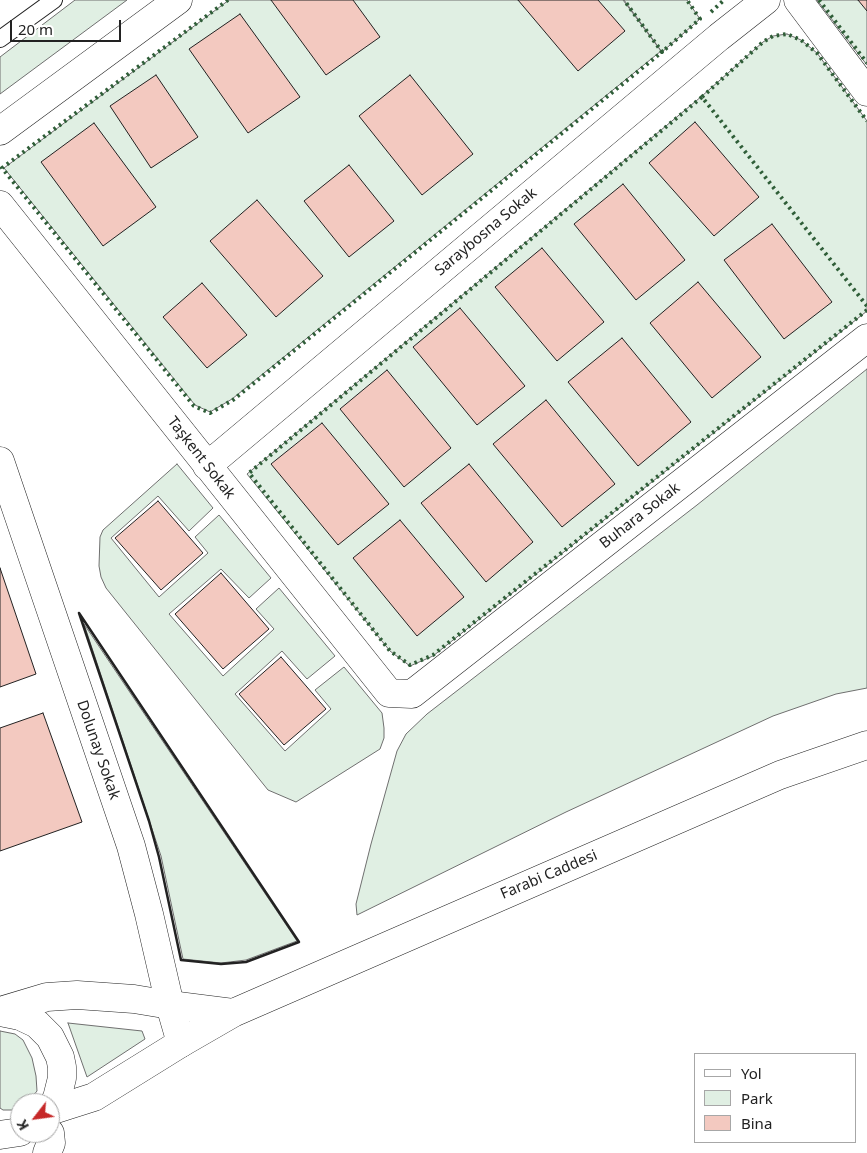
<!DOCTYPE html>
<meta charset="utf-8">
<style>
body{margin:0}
#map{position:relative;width:867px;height:1153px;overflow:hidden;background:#fff;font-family:"Noto Sans",sans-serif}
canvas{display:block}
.legend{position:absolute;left:694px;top:1053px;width:162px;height:90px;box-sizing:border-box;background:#fff;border:1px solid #a7a7a7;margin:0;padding:6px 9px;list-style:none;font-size:15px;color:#222}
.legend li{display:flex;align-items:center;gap:10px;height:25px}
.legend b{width:25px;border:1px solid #a7a7a7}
.north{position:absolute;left:10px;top:1093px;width:50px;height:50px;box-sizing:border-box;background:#fff;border:1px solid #a7a7a7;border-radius:50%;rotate:240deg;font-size:14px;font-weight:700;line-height:20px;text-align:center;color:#222}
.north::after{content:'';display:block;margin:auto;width:18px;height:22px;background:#c62828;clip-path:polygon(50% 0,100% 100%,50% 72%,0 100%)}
.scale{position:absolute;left:10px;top:20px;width:111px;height:22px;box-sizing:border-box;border:2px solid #222;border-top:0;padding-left:6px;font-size:15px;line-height:18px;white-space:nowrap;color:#222;-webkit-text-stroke:4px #fff;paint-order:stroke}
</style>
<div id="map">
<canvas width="867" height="1153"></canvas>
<ul class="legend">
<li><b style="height:6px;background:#fff"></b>Yol</li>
<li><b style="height:14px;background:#e0efe3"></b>Park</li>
<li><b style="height:14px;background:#f3c9c0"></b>Bina</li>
</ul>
<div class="north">K</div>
<div class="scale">20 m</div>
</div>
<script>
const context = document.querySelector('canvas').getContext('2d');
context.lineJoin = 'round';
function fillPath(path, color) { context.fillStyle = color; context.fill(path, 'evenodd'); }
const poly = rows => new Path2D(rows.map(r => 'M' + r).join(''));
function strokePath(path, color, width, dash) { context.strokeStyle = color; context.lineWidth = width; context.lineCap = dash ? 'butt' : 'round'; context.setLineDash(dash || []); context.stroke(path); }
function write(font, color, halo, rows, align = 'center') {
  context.font = font + ' "Noto Sans",sans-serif'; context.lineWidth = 4; context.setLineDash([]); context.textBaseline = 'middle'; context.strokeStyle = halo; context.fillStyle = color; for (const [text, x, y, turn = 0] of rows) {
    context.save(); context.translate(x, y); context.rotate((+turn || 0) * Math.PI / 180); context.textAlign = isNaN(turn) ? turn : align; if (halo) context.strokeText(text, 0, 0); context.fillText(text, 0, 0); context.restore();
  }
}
const green = poly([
 [75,0,127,0,0,94,0,57,75,0],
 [229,0,623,0,661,51,232,399,210,412,195,405,4,168,229,0],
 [624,0,687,0,700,19,662,52,624,0],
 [817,0,867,0,867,65,817,0],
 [787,34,801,40,817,53,867,121,867,311,433,656,410,666,390,651,247,474,702,96,763,42,773,36,787,34],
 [867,369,867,688,836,694,773,716,566,812,357,915,356,904,371,844,397,751,406,734,427,714,697,505,867,369],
 [177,464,213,508,189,531,158,496,111,538,159,597,208,553,195,537,219,515,271,578,249,598,221,569,169,614,223,676,274,629,256,609,279,588,335,656,307,679,282,651,235,694,285,751,331,709,315,690,344,667,382,713,384,728,384,738,380,749,296,802,268,790,106,588,101,577,99,566,100,537,103,530,177,464],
 [84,624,297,941,246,960,221,963,183,959,161,856,84,624],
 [68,1023,142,1031,145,1039,87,1077,68,1023],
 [0,1031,15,1034,23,1040,32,1058,36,1076,37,1091,27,1103,20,1103,20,1107,13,1110,3,1110,0,1108,0,1031]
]);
fillPath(green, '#e0efe3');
strokePath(green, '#6f6f6f', 1);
const building = poly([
 [271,0,353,0,380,37,326,75,271,0],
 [518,0,598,0,625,31,578,71,518,0],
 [858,0,867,0,867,11,858,0],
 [240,14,300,97,248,133,189,49,240,14],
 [156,75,198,137,151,168,110,106,156,75],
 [410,75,473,154,422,195,359,116,410,75],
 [695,122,759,197,714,236,649,163,695,122],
 [94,123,156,207,103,246,41,162,94,123],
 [349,165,394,221,349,257,304,201,349,165],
 [623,184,685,260,636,300,574,224,623,184],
 [257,200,323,276,276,317,210,241,257,200],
 [772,224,832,302,784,339,724,260,772,224],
 [542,248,604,322,557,361,495,287,542,248],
 [698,282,761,357,712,398,650,323,698,282],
 [202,283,247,335,207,368,163,317,202,283],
 [460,308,525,386,477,425,413,347,460,308],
 [622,338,691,422,638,466,568,382,622,338],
 [387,370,451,448,404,487,340,409,387,370],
 [546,400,615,484,562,527,493,444,546,400],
 [322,423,389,504,338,545,271,464,322,423],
 [469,464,533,542,486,582,421,503,469,464],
 [158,501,203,553,161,590,115,538,158,501],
 [400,520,464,597,417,636,353,558,400,520],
 [0,568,36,674,0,687,0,568],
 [221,573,269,629,223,669,175,614,221,573],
 [281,657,326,709,284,745,239,694,281,657],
 [43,713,82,822,0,851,0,728,43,713]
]);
fillPath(building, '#f3c9c0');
strokePath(building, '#222', 1);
const lane = poly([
 [0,39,54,0]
]);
const street = poly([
 [798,0,867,92],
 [0,131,178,0],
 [0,205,389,693,412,694,867,338],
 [0,461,131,846,149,914,170,1005,181,1043],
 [207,466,719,37,766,0]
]);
const secondary = poly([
 [0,1011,47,997,77,995,134,999,170,1005,233,1013],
 [0,1012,20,1016,37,1024,50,1037,60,1057,62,1067,62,1078,57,1098,50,1110],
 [50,1111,94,1097,181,1043,233,1013,780,775,867,745],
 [0,1135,20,1132],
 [47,1153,51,1143,50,1133]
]);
strokePath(lane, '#222', 18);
strokePath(street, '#222', 29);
strokePath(secondary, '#222', 29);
strokePath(lane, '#fff', 16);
strokePath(street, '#fff', 28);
strokePath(secondary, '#fff', 28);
strokePath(poly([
 [228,0,2,168,194,406,210,413,233,400,662,52,624,0],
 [819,0,867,63],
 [711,12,724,0],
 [661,50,662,52,700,19,687,0],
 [702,97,763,42,773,36,787,34,801,40,817,53,867,121],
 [867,306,702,97,249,473,390,651,410,665,433,655,867,310]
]), '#2f5e38', 4, [2.5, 4]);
strokePath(poly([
 [79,613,299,942,246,962,221,964,181,960,159,857,149,821,79,613]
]), '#222', 2.5);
write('15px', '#222', '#fff', [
 ["Saraybosna Sokak",486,232,-40],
 ["Taşkent Sokak",201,458,52],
 ["Buhara Sokak",640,516,-38],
 ["Dolunay Sokak",98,750,71],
 ["Farabi Caddesi",549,875,-23]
]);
</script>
